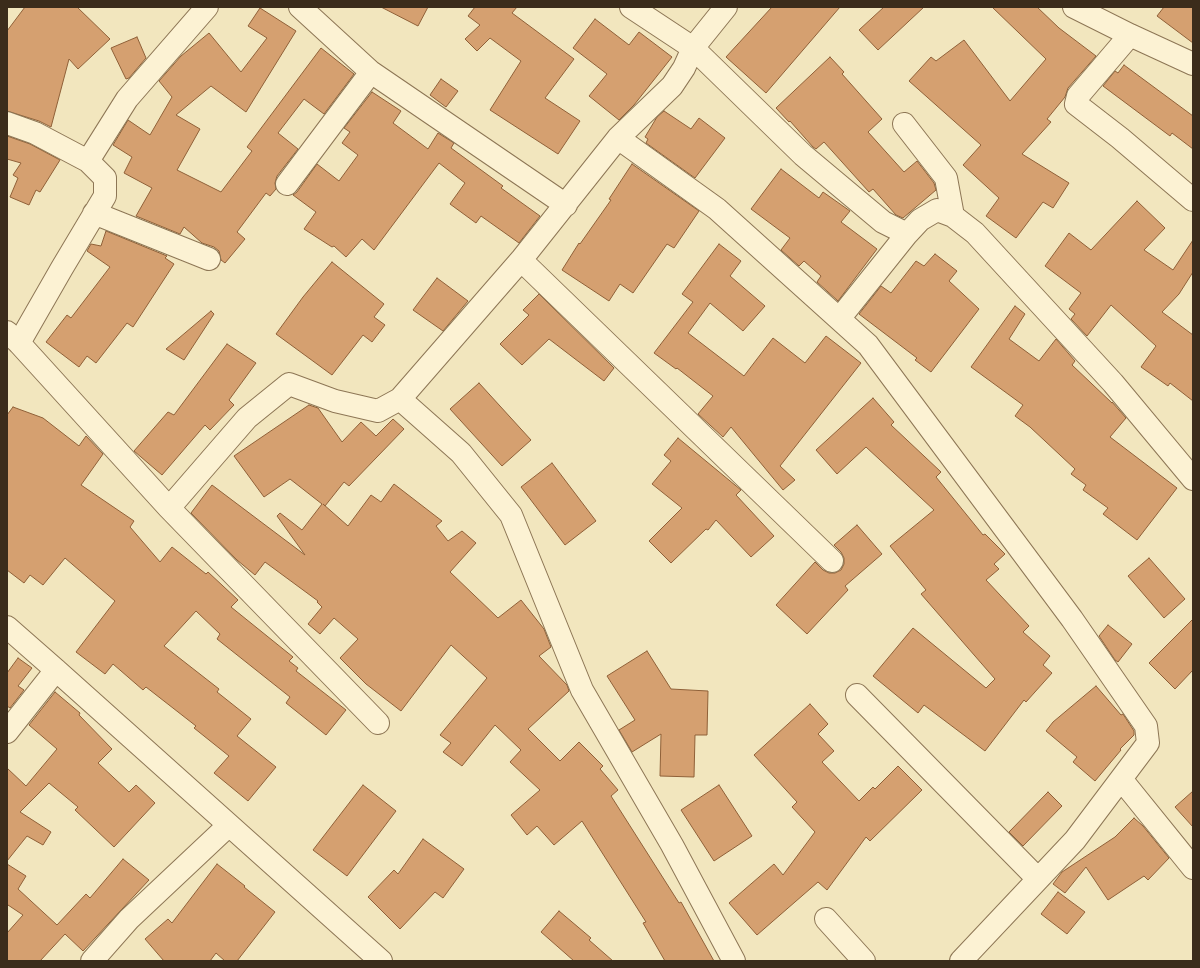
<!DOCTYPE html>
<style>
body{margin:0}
#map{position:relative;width:1200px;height:968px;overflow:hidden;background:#f2e6be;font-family:"Times New Roman",serif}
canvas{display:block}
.frame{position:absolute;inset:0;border:8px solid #3b2c1b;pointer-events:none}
</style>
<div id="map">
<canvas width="1200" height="968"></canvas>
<div class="frame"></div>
</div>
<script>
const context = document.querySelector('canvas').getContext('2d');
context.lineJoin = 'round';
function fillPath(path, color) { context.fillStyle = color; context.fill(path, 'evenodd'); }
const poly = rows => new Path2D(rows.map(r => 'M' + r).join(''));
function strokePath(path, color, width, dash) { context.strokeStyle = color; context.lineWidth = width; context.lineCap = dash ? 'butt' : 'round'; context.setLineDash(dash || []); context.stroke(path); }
const building = poly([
 [25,7,77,7,110,39,78,69,69,59,51,127,39,121,7,111,7,31,25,7],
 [381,7,428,7,418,26,381,7],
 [475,7,517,7,512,13,574,59,545,98,580,121,558,154,490,110,521,61,490,38,477,51,465,39,480,25,468,16,475,7],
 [772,7,840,7,766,93,726,57,772,7],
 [884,7,924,7,878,50,859,30,884,7],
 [992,7,1037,7,1059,28,1096,56,1068,88,1065,97,1047,119,1051,122,1022,154,1069,183,1053,208,1043,202,1016,238,986,216,999,198,963,165,981,145,909,81,931,57,936,61,964,40,1010,101,1046,59,992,7],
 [1164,7,1193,7,1193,43,1157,16,1164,7],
 [260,8,296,31,246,112,211,86,176,115,200,129,177,170,221,192,252,151,247,147,321,48,354,74,324,114,304,99,278,133,298,149,277,176,275,183,276,189,270,196,266,193,237,232,245,239,225,263,221,260,219,251,214,247,202,243,184,227,180,234,136,216,152,188,124,173,132,157,113,145,128,120,150,135,172,97,159,81,181,56,209,33,241,72,267,38,248,26,260,8],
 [595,19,629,45,639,32,672,57,634,105,619,120,589,96,607,74,573,48,595,19],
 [137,37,146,58,129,78,126,79,111,48,137,37],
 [830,57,844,72,842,74,882,119,868,132,904,172,917,161,934,183,936,190,903,218,896,215,873,189,869,192,824,142,816,149,813,147,790,121,789,122,776,108,830,57],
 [1124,65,1193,116,1193,149,1172,133,1170,136,1103,86,1115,71,1118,73,1124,65],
 [441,79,458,91,446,107,430,95,441,79],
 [372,92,401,111,393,123,428,149,438,133,454,143,451,148,503,186,501,188,540,216,519,243,481,216,476,223,450,204,465,183,439,163,374,250,362,239,346,257,334,246,332,247,304,229,316,212,293,195,297,192,317,164,339,181,358,155,342,143,350,132,344,128,372,92],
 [664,111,691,129,699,118,725,138,695,178,646,143,648,139,645,137,657,117,664,111],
 [7,136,30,144,60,160,40,192,36,190,29,205,10,197,18,178,13,175,21,163,7,159,7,136],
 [632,164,699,211,674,248,667,244,633,293,620,284,609,301,562,270,579,243,580,244,611,200,609,199,632,164],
 [781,169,819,198,823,192,850,211,841,222,877,249,838,301,817,282,821,276,804,261,799,266,781,250,790,238,751,209,781,169],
 [1137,201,1165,228,1144,250,1173,270,1193,240,1193,272,1179,294,1162,312,1193,335,1193,401,1170,383,1168,386,1141,367,1156,346,1111,305,1087,336,1071,319,1075,314,1069,309,1081,293,1045,266,1069,233,1091,250,1137,201],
 [106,231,167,256,165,258,174,264,133,327,127,323,96,363,87,356,79,367,46,342,67,315,71,318,110,267,87,251,91,244,101,246,106,231],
 [719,244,741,261,730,276,765,306,743,331,710,303,688,333,744,376,773,338,805,363,826,336,861,363,780,466,795,480,783,490,731,427,723,437,698,414,713,396,677,368,676,369,654,353,693,302,682,294,719,244],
 [935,254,957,271,949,281,979,309,931,372,915,360,917,358,859,314,881,286,891,293,916,261,924,266,935,254],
 [332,262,384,304,374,317,385,325,372,342,363,335,332,375,276,334,303,297,332,262],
 [437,278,468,301,443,331,413,310,437,278],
 [539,294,614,368,604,381,549,339,522,365,500,344,529,315,523,310,539,294],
 [1015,306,1025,314,1009,339,1039,361,1056,339,1075,361,1072,365,1112,403,1112,402,1126,418,1110,437,1177,488,1137,540,1103,514,1108,508,1083,490,1086,485,1071,474,1075,469,1030,427,1015,416,1023,405,971,367,1015,306],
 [211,311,214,314,184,360,166,349,211,311],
 [227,344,256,363,229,400,234,405,210,430,205,425,162,475,134,451,168,412,174,415,227,344],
 [479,383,531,440,502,466,450,409,479,383],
 [873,398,894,422,891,425,941,472,936,477,983,535,985,534,1005,554,994,564,999,569,986,580,1029,626,1023,632,1050,656,1043,665,1052,673,1026,702,1024,700,985,751,924,705,918,713,873,676,913,628,986,688,995,679,921,594,926,590,890,546,934,510,866,447,837,474,816,450,873,398],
 [309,405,318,408,342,442,361,422,376,436,393,419,404,429,349,486,344,482,325,506,323,504,348,526,371,495,381,502,394,484,442,521,436,526,448,541,462,531,476,543,450,572,498,618,521,600,544,629,551,647,539,656,567,685,569,691,528,729,560,761,579,742,603,766,600,769,618,790,611,796,679,903,681,902,714,961,665,961,643,923,646,922,582,821,554,845,537,826,527,835,511,815,540,790,510,762,521,750,495,725,462,766,443,752,451,743,440,735,487,678,451,645,401,711,366,684,340,658,358,639,334,618,320,634,308,624,322,607,317,602,318,601,265,562,255,575,237,560,191,513,212,485,305,555,277,516,280,513,302,530,322,504,290,479,264,497,234,456,309,405],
 [13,407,43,418,79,446,86,436,103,454,81,485,134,521,130,527,160,562,172,547,206,574,208,572,238,600,231,607,293,657,289,661,298,668,296,671,346,710,326,735,286,703,290,697,217,639,220,634,196,611,164,646,219,689,217,692,251,719,237,736,276,767,248,801,214,773,229,756,194,728,196,726,146,687,143,690,113,664,105,674,76,652,115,601,65,558,43,585,30,575,24,583,7,570,7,415,13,407],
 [678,438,741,490,736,495,774,536,751,557,716,520,708,530,706,529,671,563,649,541,682,508,652,484,671,461,664,455,678,438],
 [552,463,596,521,565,545,521,487,552,463],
 [857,525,882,554,845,586,848,590,807,634,776,605,815,562,823,570,829,573,835,573,841,570,844,564,844,558,841,552,834,545,857,525],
 [1149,558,1185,599,1164,618,1128,576,1149,558],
 [1193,619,1193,670,1175,689,1149,663,1193,619],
 [1108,625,1132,644,1118,662,1115,660,1099,636,1108,625],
 [647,651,671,689,708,691,707,735,695,735,694,777,660,776,661,734,632,752,619,730,635,720,607,676,647,651],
 [18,658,32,668,18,686,24,690,10,708,7,706,7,673,18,658],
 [1096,686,1121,715,1123,714,1134,731,1134,735,1120,749,1121,750,1095,781,1073,762,1077,757,1046,731,1053,722,1096,686],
 [55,692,80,713,79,715,112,749,98,763,129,792,136,785,155,803,114,847,75,810,78,807,49,783,20,812,51,832,43,845,27,836,7,861,7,768,26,786,57,749,29,725,55,692],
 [810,704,828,724,818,734,834,751,822,762,859,801,873,787,875,789,898,766,922,790,870,841,866,837,827,890,818,882,757,935,729,903,774,864,783,875,815,832,792,807,797,802,754,755,810,704],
 [363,785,396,811,347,876,313,850,363,785],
 [719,785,752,836,714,861,681,810,719,785],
 [1193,791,1193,827,1175,807,1193,791],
 [1048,792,1062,806,1023,846,1009,832,1048,792],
 [1134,818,1143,826,1169,858,1148,880,1144,876,1108,900,1086,867,1065,893,1053,884,1062,872,1115,837,1134,818],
 [423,839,464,869,443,898,435,892,400,929,368,897,394,870,398,874,423,839],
 [123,859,149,880,83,951,65,934,40,961,7,961,7,933,23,915,8,905,7,907,7,864,26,876,18,889,57,925,86,894,90,898,123,859],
 [217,864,245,886,244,887,275,912,237,961,225,961,216,953,210,961,164,961,145,939,168,919,172,923,217,864],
 [1058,892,1085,912,1067,934,1041,914,1058,892],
 [559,911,591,938,589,940,613,961,574,961,541,932,559,911]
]);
fillPath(building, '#d5a070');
strokePath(building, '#8f6038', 1);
const minor = poly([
 [300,7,371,72,566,205],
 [631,7,693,48,803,155,883,222,907,234,920,220,937,210,953,216,975,233,1113,383,1193,479],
 [1074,7,1130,35,1193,64],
 [1130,35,1078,96,1076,104,1120,138,1193,200],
 [7,123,35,133,88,161,105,178,105,196,62,268,19,343],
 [904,124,946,178,953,216],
 [618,138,717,209,868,345,1072,619,1146,726,1148,743,1075,840,961,961],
 [88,161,127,99,207,7],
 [287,184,371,72],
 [94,213,209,259],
 [521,260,832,561],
 [839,319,907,234],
 [7,332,19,343,169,508,378,723],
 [400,399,461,453,511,515,582,690,672,845,734,961],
 [169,508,247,418,289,384,335,401,378,411,400,399,521,260,618,138,672,86,684,68,693,48,726,7],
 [7,627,56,670,381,961],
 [857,695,1038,879],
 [7,732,56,670],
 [1121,779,1193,868],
 [826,919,864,961],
 [92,961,129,919,229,825]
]);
strokePath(minor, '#8d7655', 24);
strokePath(minor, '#fcf2d3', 22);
</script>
